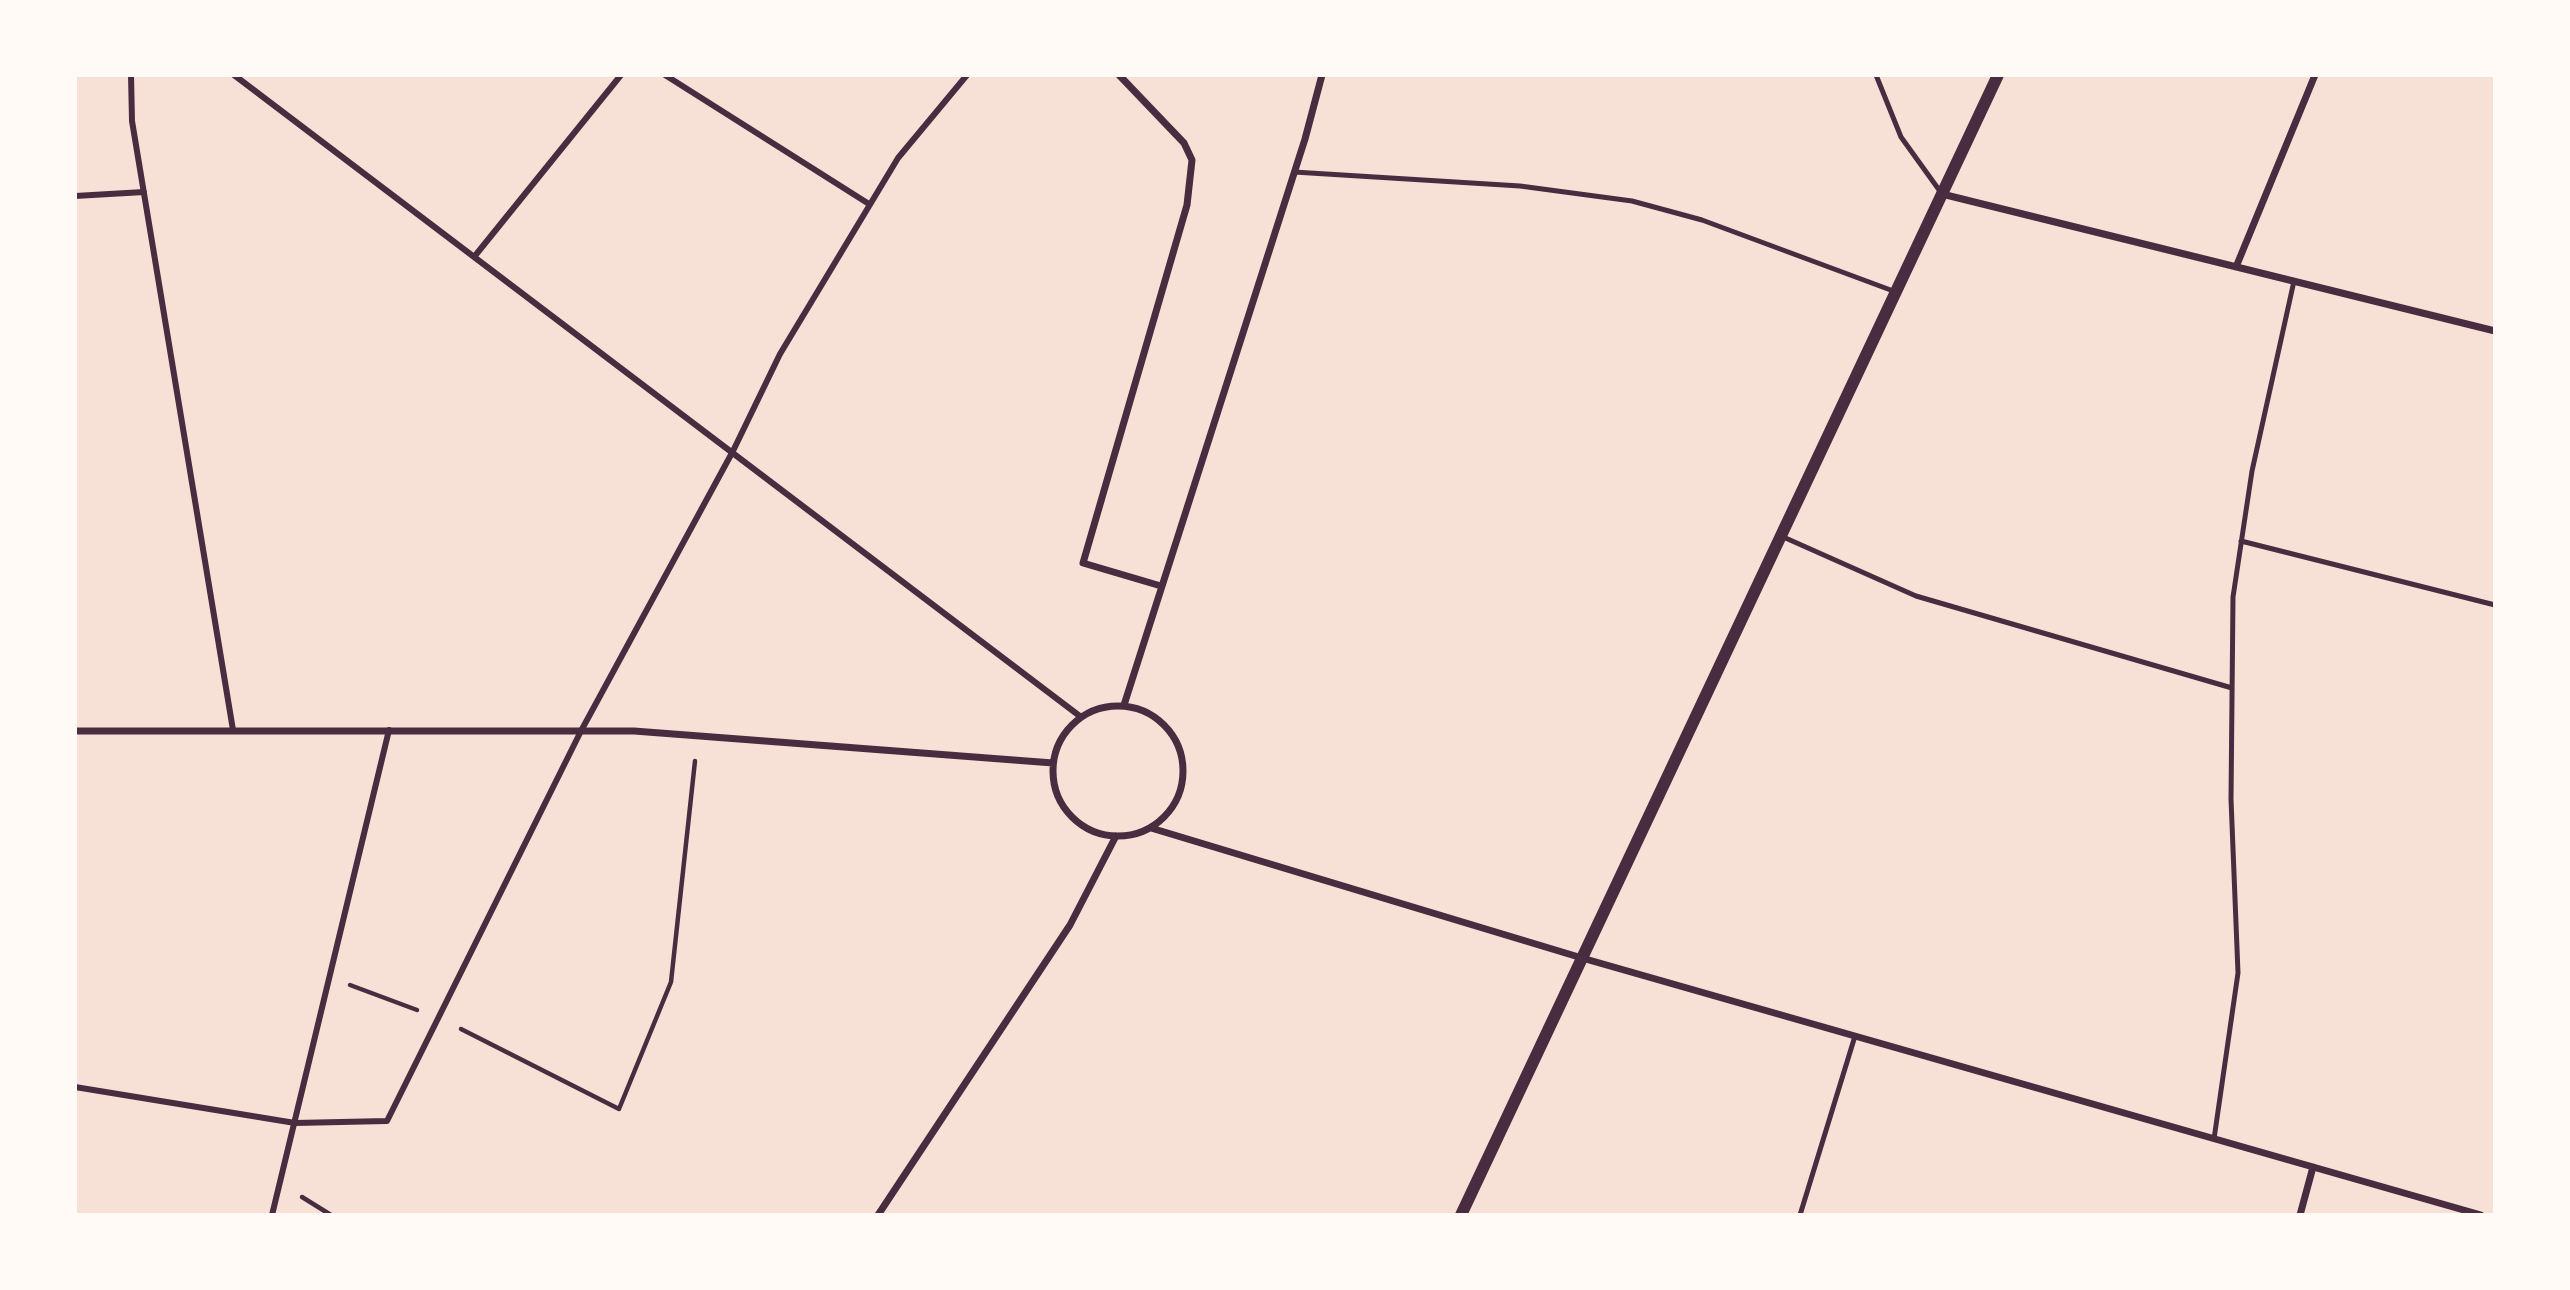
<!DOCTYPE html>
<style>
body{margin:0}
#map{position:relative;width:2570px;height:1290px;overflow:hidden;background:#f7e1d7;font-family:Manrope,sans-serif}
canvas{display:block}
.frame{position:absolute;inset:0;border:77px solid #fffaf5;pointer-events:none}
</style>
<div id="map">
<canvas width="2570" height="1290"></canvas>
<div class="frame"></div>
</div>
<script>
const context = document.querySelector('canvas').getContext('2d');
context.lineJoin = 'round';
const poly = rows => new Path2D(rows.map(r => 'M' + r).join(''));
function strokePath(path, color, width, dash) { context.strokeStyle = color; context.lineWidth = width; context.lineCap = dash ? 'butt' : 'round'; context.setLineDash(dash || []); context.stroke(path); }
strokePath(poly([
 [350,985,417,1010],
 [461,1029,619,1109,671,982,695,761],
 [302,1197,331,1215]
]), '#4a2c40', 4.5);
strokePath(poly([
 [1876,75,1901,137,1942,194],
 [1294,172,1520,186,1632,201,1702,220,1896,292],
 [1781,536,1916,596,2232,688],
 [2241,541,2495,605],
 [2214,1139,2238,973,2231,799,2233,597,2252,471,2294,281],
 [1800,1215,1855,1036]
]), '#4a2c40', 5);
strokePath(poly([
 [131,75,132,121,233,730],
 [234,75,1081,717],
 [665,75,869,204],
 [75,196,144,192],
 [474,257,621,75],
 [75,1087,295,1123,387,1121,581,731,733,451,780,354,898,158,967,75],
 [272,1215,389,730]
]), '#4a2c40', 6);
strokePath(poly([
 [1119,75,1184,143,1192,160,1187,205,1083,563,1161,586],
 [1942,194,2495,331],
 [2236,267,2315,75],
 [1124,705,1305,139,1322,75],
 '1053 771a65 65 0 1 1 130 0a65 65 0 1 1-130 0Z',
 [75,731,634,731,1053,763],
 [1151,828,1582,958,2481,1215],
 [878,1215,1070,925,1116,836],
 [2300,1215,2313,1167]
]), '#4a2c40', 7);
strokePath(poly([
 [1461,1215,1998,75]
]), '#4a2c40', 12);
</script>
